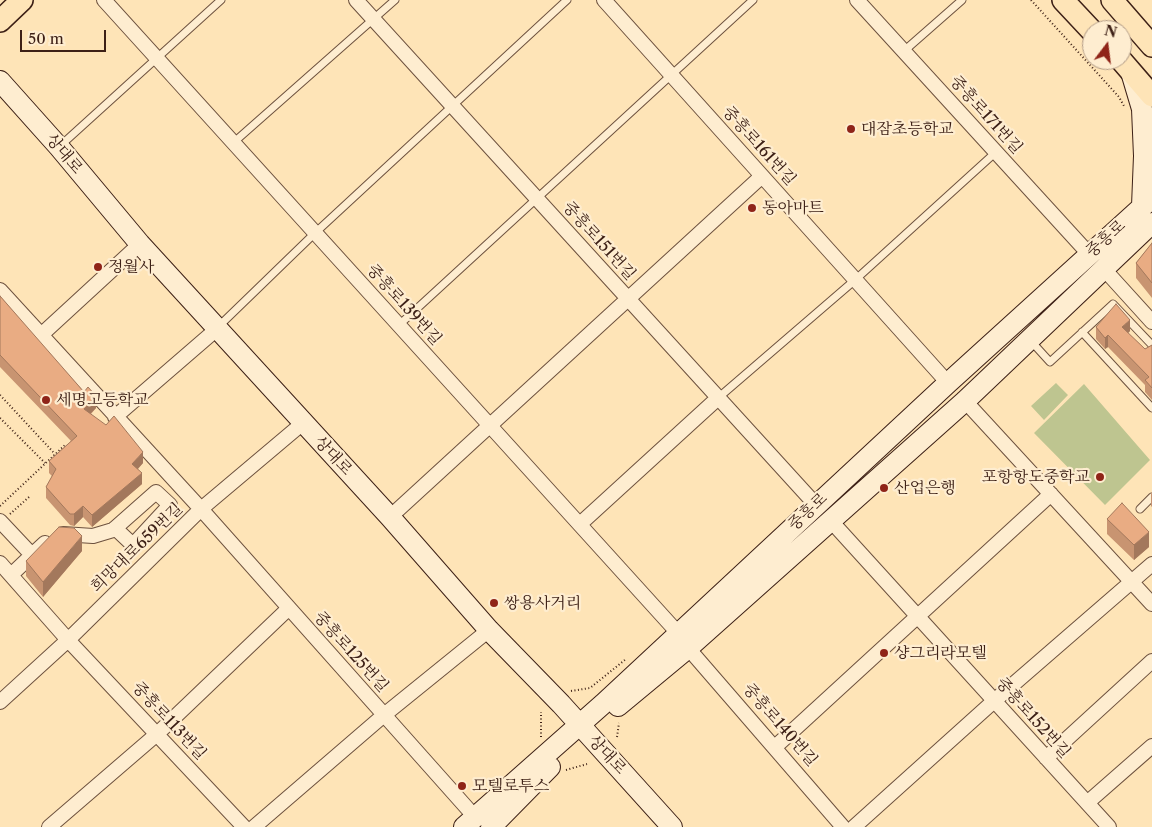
<!DOCTYPE html>
<meta charset="utf-8">
<style>
body{margin:0}
#map{position:relative;width:1152px;height:827px;overflow:hidden;background:#fee4b7;font-family:"Libre Caslon Text",serif}
canvas{display:block}
.north{position:absolute;left:1082px;top:20px;width:50px;height:50px;box-sizing:border-box;background:#feedd0;border:1px solid #b19b86;border-radius:50%;rotate:15deg;font-size:14px;font-weight:700;line-height:20px;text-align:center;color:#3d2016}
.north::after{content:'';display:block;margin:auto;width:18px;height:22px;background:#8f2418;clip-path:polygon(50% 0,100% 100%,50% 72%,0 100%)}
.scale{position:absolute;left:20px;top:30px;width:86px;height:22px;box-sizing:border-box;border:2px solid #3d2016;border-top:0;padding-left:6px;font-size:15px;line-height:18px;white-space:nowrap;color:#3d2016;-webkit-text-stroke:4px #feedd0;paint-order:stroke}
</style>
<div id="map">
<canvas width="1152" height="827"></canvas>
<div class="north">N</div>
<div class="scale">50 m</div>
</div>
<script>
const context = document.querySelector('canvas').getContext('2d');
context.lineJoin = 'round';
function fillPath(path, color) { context.fillStyle = color; context.fill(path, 'evenodd'); }
const poly = rows => new Path2D(rows.map(r => 'M' + r).join(''));
function strokePath(path, color, width, dash) { context.strokeStyle = color; context.lineWidth = width; context.lineCap = dash ? 'butt' : 'round'; context.setLineDash(dash || []); context.stroke(path); }
function write(font, color, halo, rows, align = 'center') {
  context.font = font + ' "Libre Caslon Text","Noto Serif KR",serif'; context.lineWidth = 4.5; context.setLineDash([]); context.textBaseline = 'middle'; context.strokeStyle = halo; context.fillStyle = color; for (const [text, x, y, turn = 0] of rows) {
    context.save(); context.translate(x, y); context.rotate((+turn || 0) * Math.PI / 180); context.textAlign = isNaN(turn) ? turn : align; if (halo) context.strokeText(text, 0, 0); context.fillText(text, 0, 0); context.restore();
  }
}
fillPath(poly([
 [1056,383,1068,395,1044,420,1031,406],
 [1084,384,1150,460,1105,505,1034,433]
]), '#bec590');
const service = poly([
 [904,51,962,0],
 [233,143,395,0],
 [60,146,221,0],
 [399,325,753,0],
 [218,327,315,233,567,0],
 [1082,332,1152,408],
 [1030,340,1050,362,1113,304,1152,345],
 [718,398,855,280,996,152],
 [1140,509,1152,497]
]);
const minor = poly([
 [104,0,678,633],
 [356,0,816,505],
 [604,0,948,383],
 [857,0,1089,254],
 [1104,269,1152,322],
 [0,290,201,509,475,817],
 [40,336,140,244],
 [965,401,1152,604],
 [115,417,218,328],
 [390,517,762,176],
 [0,521,32,555,45,543],
 [831,521,1109,827],
 [580,524,718,398],
 [63,534,93,536,113,530,156,492,170,505,133,545,115,528],
 [0,563,68,640,244,827],
 [11,575,32,555],
 [688,648,843,827],
 [0,702,68,640,201,509,303,423],
 [775,747,1051,494],
 [1046,758,1152,661],
 [1087,803,1152,746],
 [49,827,157,734,289,608],
 [254,827,384,715,489,630],
 [854,827,994,701,1152,564]
]);
const secondary = poly([
 [1131,72,1142,109,1144,156,1142,206],
 [0,81,59,147,140,244,390,517,489,630,561,704,672,827],
 [618,706,688,648,965,401,1152,223],
 [464,827,603,704,948,383,1152,198],
 [491,827,550,767]
]);
const primary = poly([
 [1063,0,1092,31],
 [1112,0,1152,46],
 [0,21,22,0],
 [1121,60,1152,96]
]);
strokePath(service, '#6d513e', 9);
strokePath(minor, '#6d513e', 16);
strokePath(secondary, '#3d2016', 22);
strokePath(primary, '#3d2016', 24);
strokePath(poly([
 [1031,0,1119,97,1124,106],
 [0,395,55,454],
 [0,418,45,463],
 [0,506,65,445],
 [10,514,29,497],
 [571,691,590,688,626,659],
 [541,737,541,712],
 [617,737,619,723],
 [566,770,587,764]
]), '#3d2016', 2, [1, 2.5]);
strokePath(service, '#feedd0', 7);
strokePath(minor, '#feedd0', 14);
strokePath(secondary, '#feedd0', 20);
strokePath(primary, '#fee4b7', 21);
fillPath(poly([
 [1152,243,1152,298,1136,278,1136,263],
 [0,296,96,408,91,414,143,463,138,469,142,484,92,527,83,517,74,526,70,525,46,498,46,487,52,476,49,473,49,461,71,441,0,367],
 [1096,327,1130,331,1128,333,1145,349,1152,345,1152,400,1145,392,1145,385,1108,347,1105,349,1096,339],
 [1152,492,1152,507,1151,506,1151,494],
 [1107,519,1149,547,1134,560,1107,534],
 [82,551,43,597,26,576,26,561]
]), '#c89471');
fillPath(poly([
 [1130,320,1130,331,1122,339,1122,327],
 [1108,335,1108,347,1105,349,1105,338],
 [96,396,96,408,84,420,84,409],
 [143,452,143,463,132,475,132,464],
 [142,473,142,484,92,527,92,515],
 [83,506,83,517,74,526,74,514],
 [1149,532,1149,547,1134,560,1134,545],
 [82,536,82,551,43,597,43,582]
]), '#a3785c');
const building = poly([
 [1152,243,1152,283,1136,263,1152,243],
 [0,296,84,392,88,387,96,396,84,409,106,425,114,416,143,452,132,464,142,473,92,515,83,506,74,514,70,514,46,487,56,469,49,461,77,436,0,355,0,296],
 [1116,304,1130,320,1122,327,1145,349,1152,345,1152,388,1145,380,1149,377,1108,335,1105,338,1096,327,1116,304],
 [1122,503,1149,532,1134,545,1107,519,1122,503],
 [59,527,74,528,82,536,43,582,26,561,59,527]
]);
fillPath(building, '#e9ac83');
strokePath(building, '#a3785c', 1);
for (const [x, y, r, color] of [
 [851,129,5,"#8f2418"],
 [752,208,5,"#8f2418"],
 [98,267,5,"#8f2418"],
 [46,400,5,"#8f2418"],
 [1100,477,5,"#8f2418"],
 [884,488,5,"#8f2418"],
 [494,603,5,"#8f2418"],
 [884,653,5,"#8f2418"],
 [462,786,5,"#8f2418"]
]) { const dot = new Path2D(); dot.arc(x, y, r, 0, 2 * Math.PI); context.fillStyle = color; context.fill(dot); strokePath(dot, '#feedd0', 2); }
write('16px', '#3d2016', '#feedd0', [
 ["중흥로171번길",986,115,48],
 ["중흥로161번길",759,146,48],
 ["상대로",64,154,50],
 ["중흥로",1106,239,-42],
 ["중흥로151번길",599,241,48],
 ["중흥로139번길",404,305,48],
 ["상대로",333,456,47],
 ["중흥로",808,512,-43],
 ["희망대로659번길",137,548,-44],
 ["중흥로125번길",351,652,48],
 ["중흥로152번길",1033,718,48],
 ["중흥로113번길",169,721,47],
 ["중흥로140번길",780,725,49],
 ["상대로",607,755,47]
]);
write('16px', '#3d2016', '#feedd0', [
 ["대잠초등학교",861,129],
 ["동아마트",762,208],
 ["정월사",108,267],
 ["세명고등학교",56,400],
 ["포항항도중학교",1090,477,"right"],
 ["산업은행",894,488],
 ["쌍용사거리",504,603],
 ["샹그리라모텔",894,653],
 ["모텔로투스",472,786]
], 'left');
</script>
